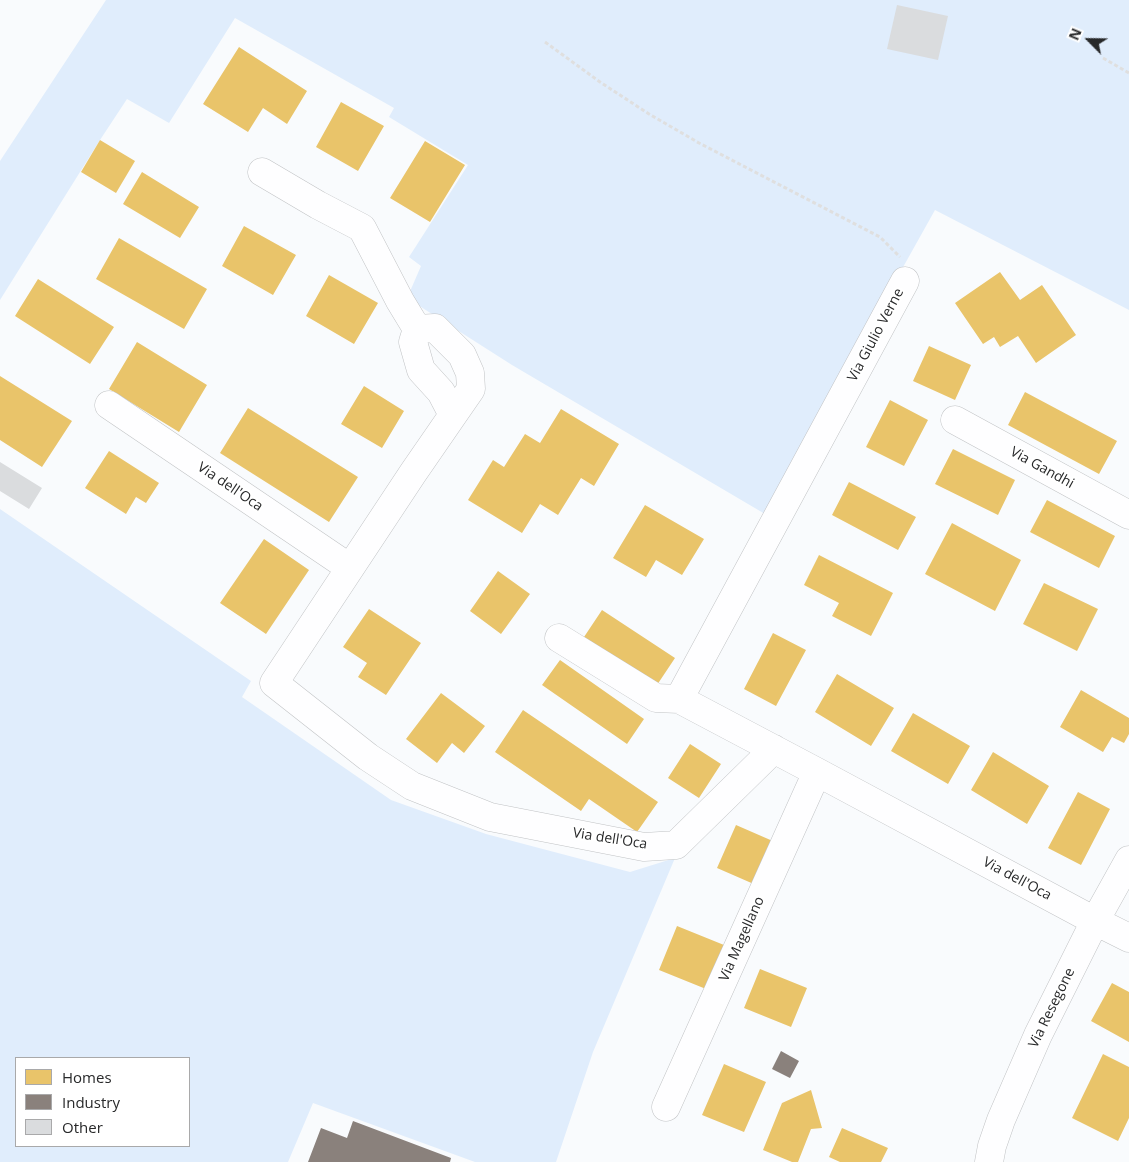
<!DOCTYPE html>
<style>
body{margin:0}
#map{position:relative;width:1129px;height:1162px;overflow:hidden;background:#f9fbfd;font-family:"Open Sans",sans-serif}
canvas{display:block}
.legend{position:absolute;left:15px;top:1057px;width:175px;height:90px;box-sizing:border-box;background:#fff;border:1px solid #a9a9aa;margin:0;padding:6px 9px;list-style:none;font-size:15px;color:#28292a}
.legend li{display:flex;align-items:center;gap:10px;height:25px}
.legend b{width:25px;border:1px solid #a9a9aa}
.north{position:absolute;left:1064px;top:15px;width:50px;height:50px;-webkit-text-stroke:4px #fff;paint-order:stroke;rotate:293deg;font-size:14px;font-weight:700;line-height:20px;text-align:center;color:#28292a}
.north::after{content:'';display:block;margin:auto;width:18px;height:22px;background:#28292a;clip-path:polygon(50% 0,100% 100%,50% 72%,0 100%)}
</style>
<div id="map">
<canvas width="1129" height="1162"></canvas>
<ul class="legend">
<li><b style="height:14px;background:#e9c46a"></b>Homes</li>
<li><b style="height:14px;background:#8a817c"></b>Industry</li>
<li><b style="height:14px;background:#dadcde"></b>Other</li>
</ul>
<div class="north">N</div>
</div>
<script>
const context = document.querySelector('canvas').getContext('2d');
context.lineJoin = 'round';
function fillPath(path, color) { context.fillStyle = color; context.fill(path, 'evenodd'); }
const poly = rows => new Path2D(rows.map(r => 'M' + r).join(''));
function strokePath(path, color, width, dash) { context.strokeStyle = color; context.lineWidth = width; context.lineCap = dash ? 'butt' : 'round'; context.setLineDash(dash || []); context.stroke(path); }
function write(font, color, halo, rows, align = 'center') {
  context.font = font + ' "Open Sans",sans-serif'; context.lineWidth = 5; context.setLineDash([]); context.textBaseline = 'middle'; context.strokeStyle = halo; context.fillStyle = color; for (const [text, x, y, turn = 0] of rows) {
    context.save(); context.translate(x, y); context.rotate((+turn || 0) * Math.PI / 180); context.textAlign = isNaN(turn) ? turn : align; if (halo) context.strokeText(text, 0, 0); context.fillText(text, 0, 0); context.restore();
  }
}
fillPath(poly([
 [106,0,1129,0,1129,310,935,210,765,514,512,365,410,300,408,296,421,266,409,257,468,165,389,117,394,108,235,18,169,123,127,99,100,140,0,300,0,161],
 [0,509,251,681,242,697,391,800,486,834,630,872,675,858,593,1052,556,1162,475,1162,313,1103,288,1162,0,1162],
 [16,1058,189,1058,189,1146,16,1146]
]), '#e0edfc');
fillPath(poly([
 [239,47,307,91,287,124,263,108,248,132,203,104],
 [341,102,384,126,358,171,316,147],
 [100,140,135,161,116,193,81,172],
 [425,141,465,165,430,222,390,198],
 [142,172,199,207,180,238,123,204],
 [244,226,296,255,273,295,222,266],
 [119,238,207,289,184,329,96,279],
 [1000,272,1020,300,1042,285,1076,335,1036,363,1018,336,1000,347,994,337,983,344,955,303],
 [329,275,378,303,354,344,306,316],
 [38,279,114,327,90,364,15,316],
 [137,342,207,385,179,432,109,389],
 [929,346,971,365,955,400,913,381],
 [0,376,72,421,42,467,0,440],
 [364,386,404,411,382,448,341,424],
 [1025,392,1117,441,1099,474,1008,425],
 [890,400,928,420,904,466,866,447],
 [248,408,358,477,329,522,220,453],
 [561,409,619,444,594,486,581,478,558,515,540,504,522,533,468,500,493,460,504,467,525,434,540,443],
 [953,449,1015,480,998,515,935,484],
 [109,451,159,483,146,503,136,497,126,514,85,488],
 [849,482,916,517,898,550,832,515],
 [1047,500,1115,536,1099,568,1030,532],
 [645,505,704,539,682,575,656,560,646,577,613,558],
 [952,523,1021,560,995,611,925,574],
 [264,539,309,570,266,634,220,603],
 [819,555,893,593,871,636,832,616,839,603,804,585],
 [498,571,530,594,501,634,470,611],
 [1044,583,1098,609,1077,651,1023,624],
 [369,609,421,643,386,695,358,677,367,663,343,647],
 [602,610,675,658,655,688,582,640],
 [773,633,806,650,776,706,744,689],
 [560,660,644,719,627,744,542,685],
 [837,674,894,708,871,746,815,712],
 [1081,690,1129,718,1129,734,1124,743,1112,737,1103,752,1060,727],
 [441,693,485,726,464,753,452,743,437,763,406,739],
 [523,710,658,802,637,832,589,799,581,811,495,752],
 [913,713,970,746,948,784,891,751],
 [690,744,721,764,699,798,668,778],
 [993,752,1049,786,1027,824,971,790],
 [1078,792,1110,809,1081,865,1048,848],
 [736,825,775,842,756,885,717,868],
 [677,926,724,945,706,989,659,970],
 [760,969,807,988,791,1027,744,1008],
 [1112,983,1129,992,1129,1042,1091,1021],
 [1103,1054,1129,1067,1129,1118,1118,1141,1072,1118],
 [724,1064,766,1082,744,1132,702,1115],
 [811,1090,822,1128,811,1129,798,1162,792,1162,763,1150,782,1103],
 [842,1128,888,1148,881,1162,840,1162,829,1157]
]), '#e9c46a');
fillPath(poly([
 [781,1051,799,1061,790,1078,772,1069],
 [353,1121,451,1158,450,1162,308,1162,321,1128,347,1138]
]), '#8a817c');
fillPath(poly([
 [897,5,948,16,938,60,887,49],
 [0,462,42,488,29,509,0,491]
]), '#dadcde');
const minor = poly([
 [262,172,318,205,362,228,400,301,417,329],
 [905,281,679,699,817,772,1095,921,1129,938],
 [109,405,350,568],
 [453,415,441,392,421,370,413,342,417,329,435,328,462,355,470,373,471,389,453,415,413,473,274,683,368,757,412,786,490,817,644,847,676,845,774,749],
 [955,420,1129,515],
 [559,638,656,698,679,699],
 [666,1107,817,772],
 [989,1162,992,1146,1001,1120,1038,1035,1095,921,1129,860]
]);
strokePath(minor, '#c1c3c5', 29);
strokePath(poly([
 [545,42,600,82,649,114,699,143,880,237,900,257],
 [1103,58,1129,73]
]), '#dfdfdf', 3, [4, 2.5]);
strokePath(minor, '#fefeff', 28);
write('14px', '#28292a', '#fff', [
 ["Via Giulio Verne",876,335,-62],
 ["Via Gandhi",1042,468,29],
 ["Via dell'Oca",230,487,34],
 ["Via dell'Oca",610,839,9],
 ["Via dell'Oca",1017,879,28],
 ["Via Magellano",742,939,-66],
 ["Via Resegone",1052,1008,-64]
]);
</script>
